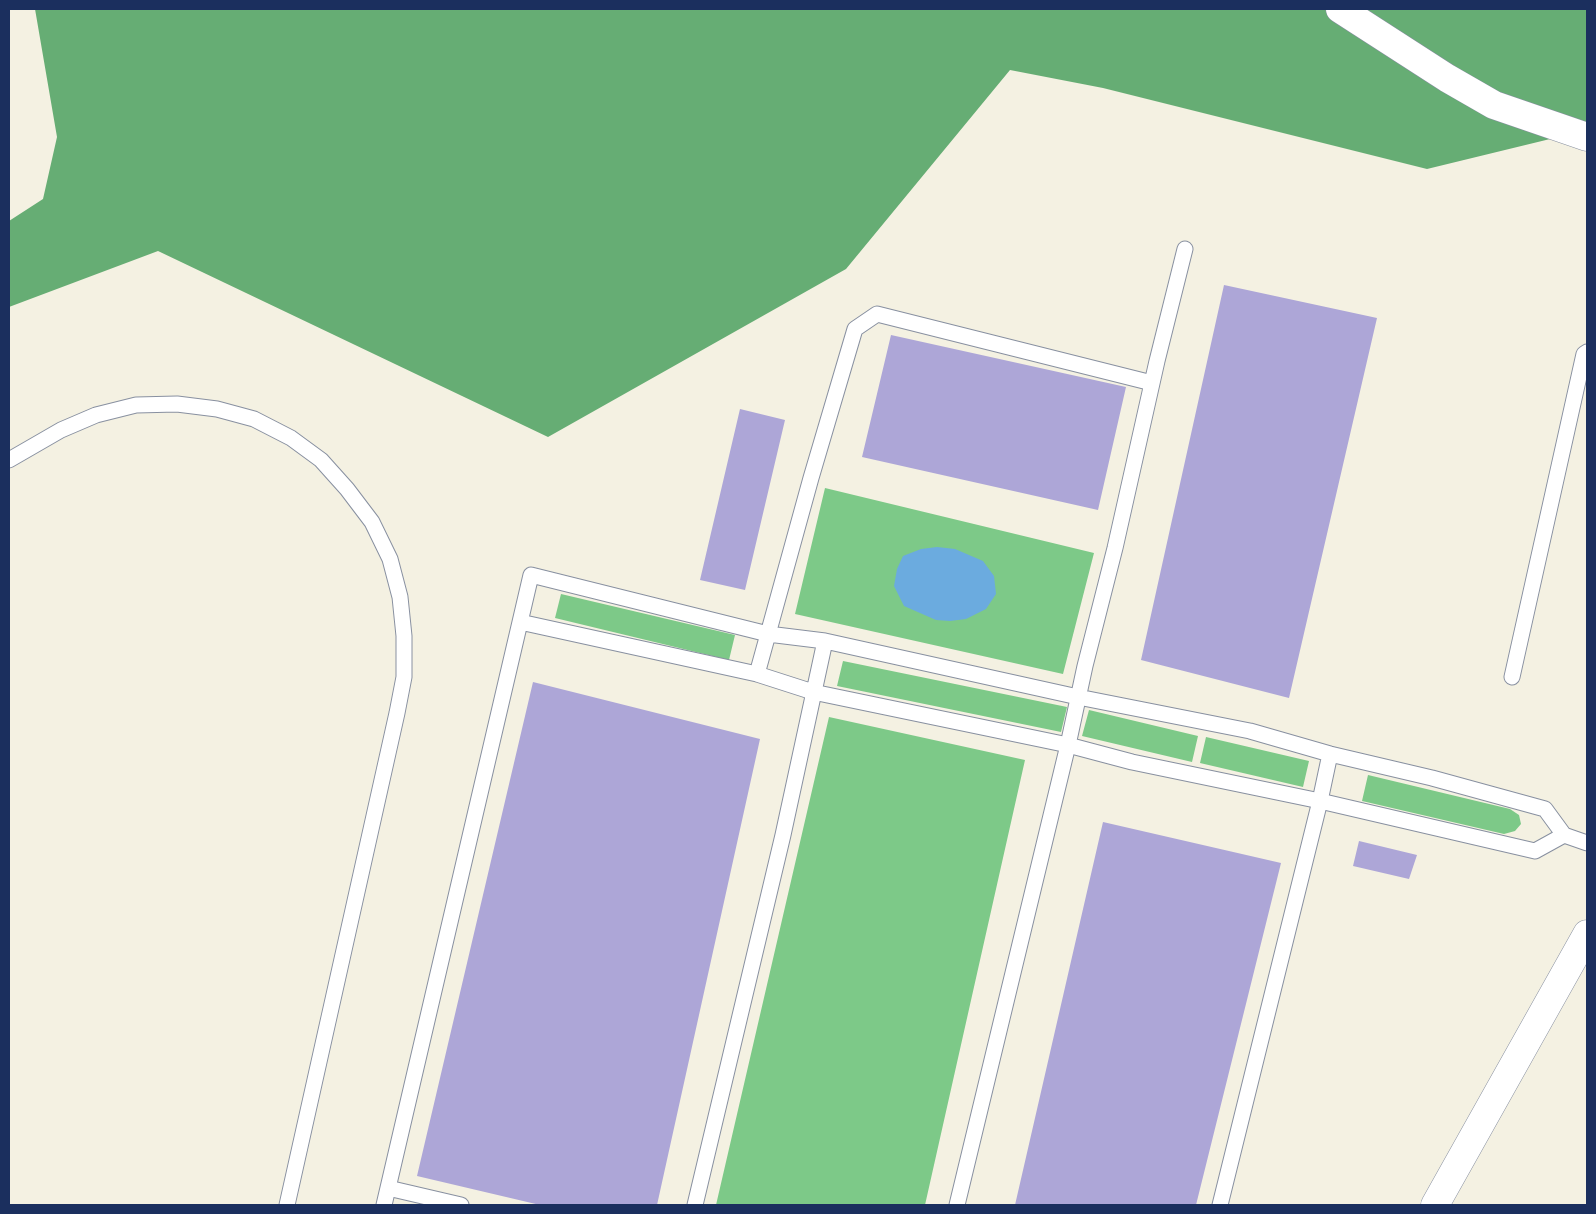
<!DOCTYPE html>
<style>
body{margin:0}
#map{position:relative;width:1596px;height:1214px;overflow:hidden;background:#f4f1e2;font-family:"Indie Flower",sans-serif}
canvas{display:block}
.frame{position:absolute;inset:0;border:10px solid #1b2f5e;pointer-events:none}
</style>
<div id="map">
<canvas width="1596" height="1214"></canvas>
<div class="frame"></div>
</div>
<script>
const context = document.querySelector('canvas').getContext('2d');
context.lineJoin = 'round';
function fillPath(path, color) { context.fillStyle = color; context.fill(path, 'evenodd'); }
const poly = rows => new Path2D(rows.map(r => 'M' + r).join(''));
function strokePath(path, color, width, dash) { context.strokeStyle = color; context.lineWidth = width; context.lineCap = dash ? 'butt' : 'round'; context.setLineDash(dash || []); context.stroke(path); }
fillPath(poly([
 [825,488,1094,553,1063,674,795,614],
 [561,594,735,635,729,660,555,618],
 [843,661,1067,707,1061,732,837,686],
 [1089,710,1198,736,1192,762,1082,736],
 [829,717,1025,760,925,1205,716,1205],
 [1206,737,1309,761,1303,787,1200,763],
 [1368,775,1510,809,1519,815,1521,824,1515,831,1504,834,1362,801]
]), '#7dc988');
fillPath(poly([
 [35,9,1587,9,1587,130,1427,169,1103,88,1010,70,846,269,548,437,158,251,9,307,9,221,43,199,57,137]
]), '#66ad74');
fillPath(poly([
 [937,547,955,549,983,561,994,576,996,594,986,609,966,619,950,621,936,620,904,606,894,586,897,569,903,556,921,549]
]), '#6babdf');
fillPath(poly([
 [1224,285,1377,318,1289,698,1141,660],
 [891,335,1126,387,1098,510,862,457],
 [740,409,785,420,745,590,700,580],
 [533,682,760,739,657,1205,540,1205,417,1176],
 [1103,822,1281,863,1196,1205,1015,1205],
 [1359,841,1417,855,1409,879,1353,866]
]), '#ada6d7');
const service = poly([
 [9,460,61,430,96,415,136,405,177,404,217,409,254,419,291,438,321,460,347,489,372,522,390,559,400,597,404,636,404,677,397,713,287,1205],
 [520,622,757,674,813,692,1068,745,1132,762,1320,801,1535,851,1564,835],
 [757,674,811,478,855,329,877,314,1152,383],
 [1512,677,1584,354,1587,352],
 [388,1188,461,1205],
 [384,1205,531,575,768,634,825,641,1078,697,1250,731,1330,754,1432,778,1545,809,1564,835,1587,843],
 [695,1205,783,835,825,641],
 [957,1205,1068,745,1085,666,1115,548,1157,361,1185,249],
 [1220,1205,1320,801,1330,754]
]);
const tertiary = poly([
 [1340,9,1447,78,1494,105,1587,137],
 [1435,1205,1587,934]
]);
strokePath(service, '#8890a0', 17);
strokePath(tertiary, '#8890a0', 29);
strokePath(service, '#fff', 15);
strokePath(tertiary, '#fff', 28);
</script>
